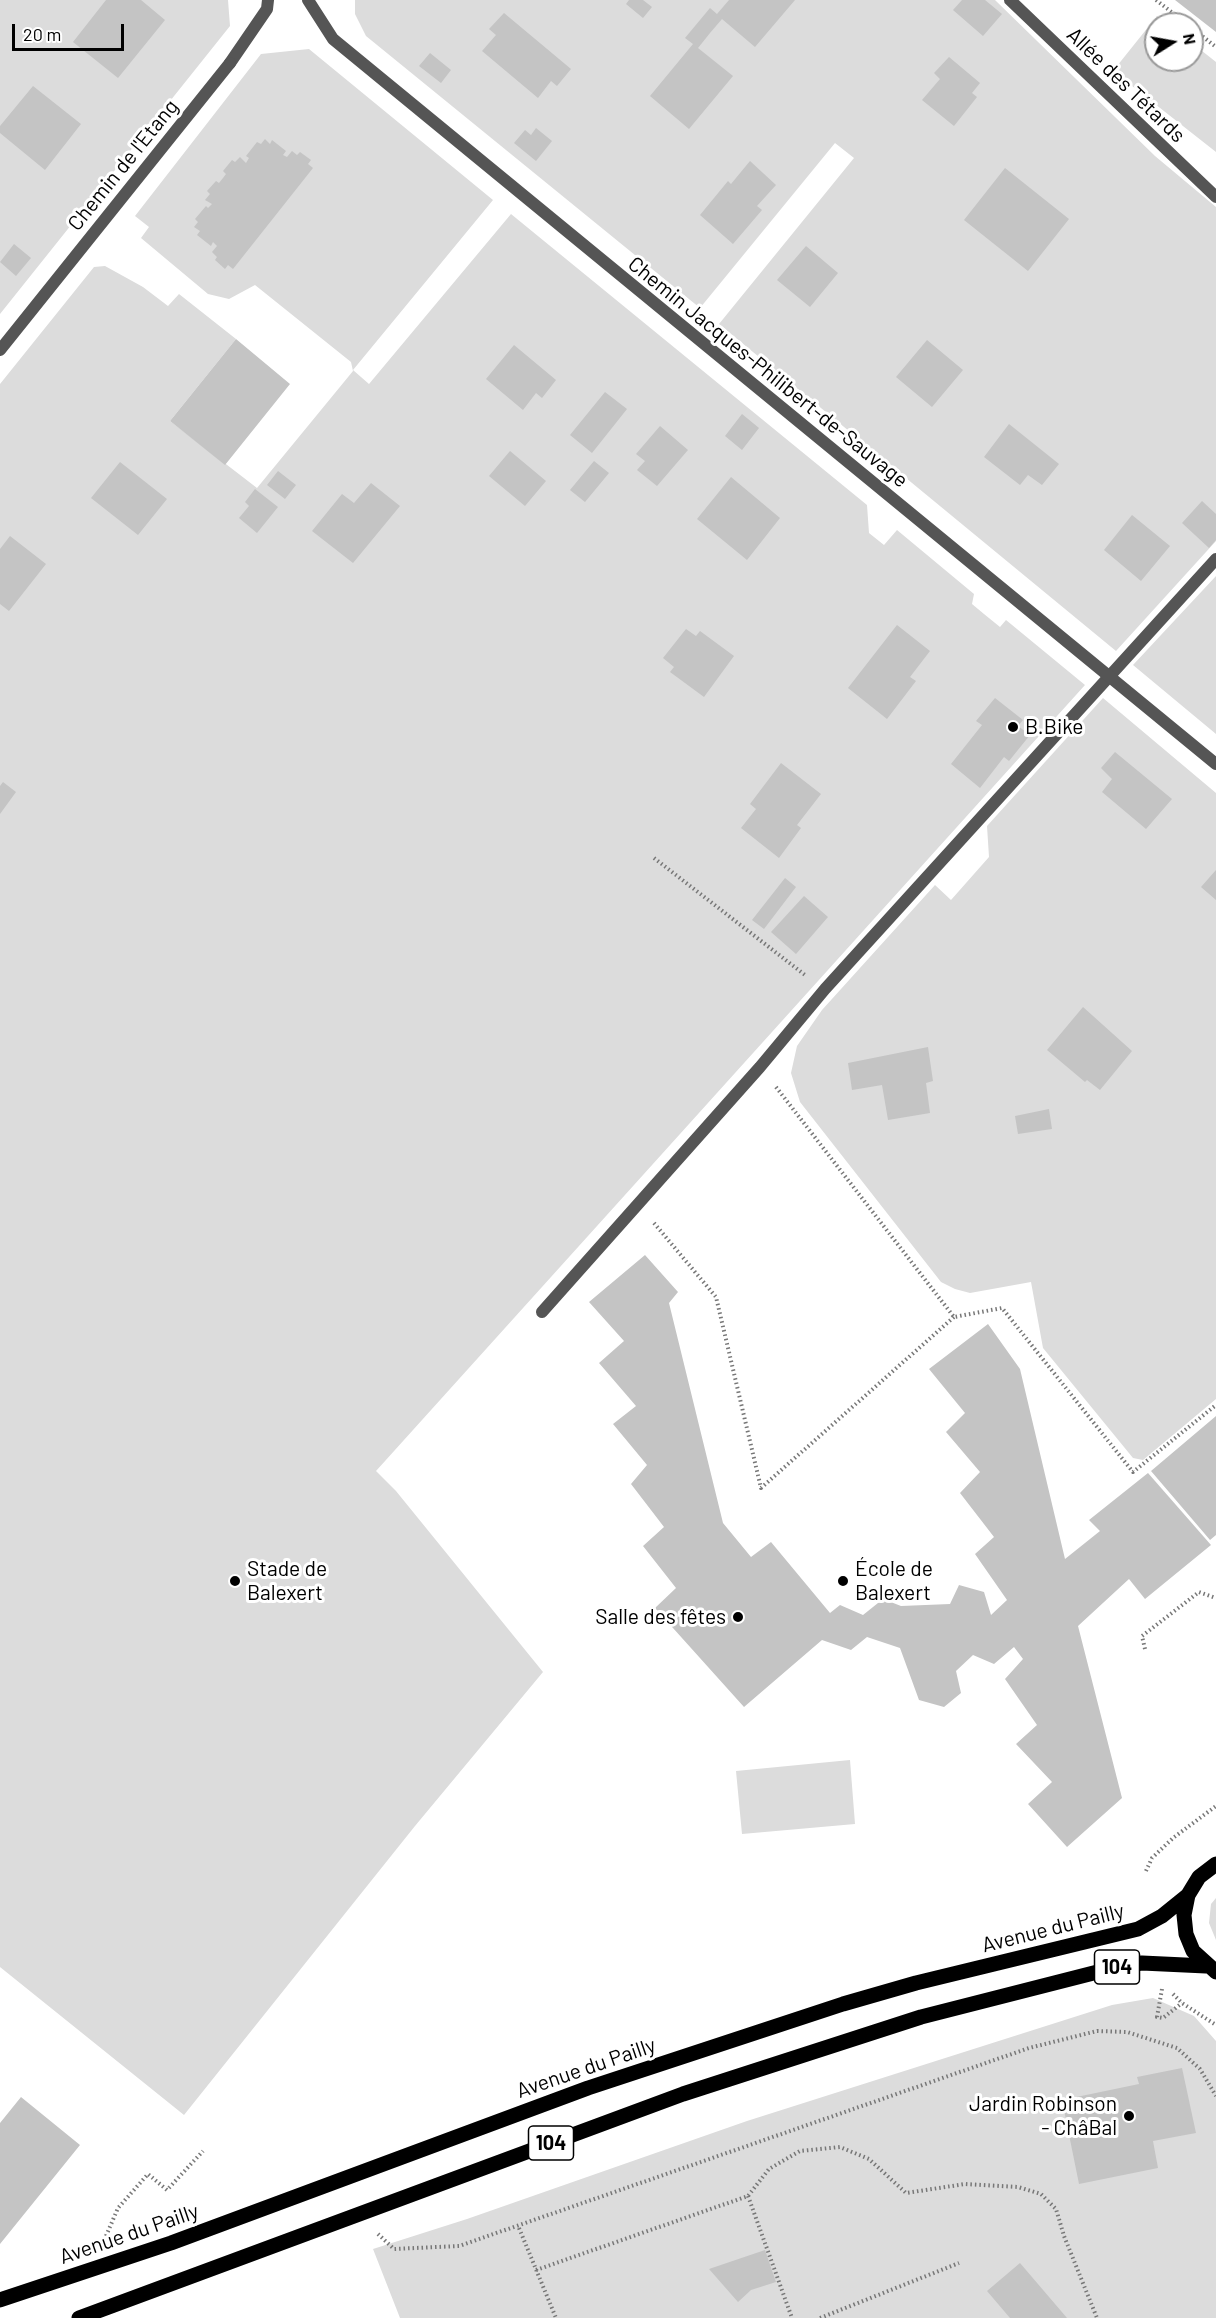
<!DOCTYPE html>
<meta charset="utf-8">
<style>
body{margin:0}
#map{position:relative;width:1216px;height:2318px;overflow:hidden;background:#fff;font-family:Barlow,sans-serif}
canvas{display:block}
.north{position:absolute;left:1144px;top:12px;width:60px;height:60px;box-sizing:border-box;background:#fff;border:2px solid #999;border-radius:50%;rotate:79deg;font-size:16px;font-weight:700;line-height:24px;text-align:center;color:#000}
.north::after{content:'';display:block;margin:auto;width:21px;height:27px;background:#000;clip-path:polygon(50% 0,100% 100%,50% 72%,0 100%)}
.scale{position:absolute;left:12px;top:24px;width:112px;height:27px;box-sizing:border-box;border:3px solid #000;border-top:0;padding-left:8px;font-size:18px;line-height:21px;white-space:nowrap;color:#000;-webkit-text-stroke:4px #fff;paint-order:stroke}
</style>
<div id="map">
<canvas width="1216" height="2318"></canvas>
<div class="north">N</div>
<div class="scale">20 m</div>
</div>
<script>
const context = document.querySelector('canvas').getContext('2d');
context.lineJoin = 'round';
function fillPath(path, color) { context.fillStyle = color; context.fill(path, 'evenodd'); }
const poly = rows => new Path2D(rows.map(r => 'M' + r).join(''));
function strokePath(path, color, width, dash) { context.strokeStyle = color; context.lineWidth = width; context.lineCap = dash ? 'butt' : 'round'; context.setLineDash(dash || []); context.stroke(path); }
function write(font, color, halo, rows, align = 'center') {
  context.font = font + ' Barlow,sans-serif'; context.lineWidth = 6; context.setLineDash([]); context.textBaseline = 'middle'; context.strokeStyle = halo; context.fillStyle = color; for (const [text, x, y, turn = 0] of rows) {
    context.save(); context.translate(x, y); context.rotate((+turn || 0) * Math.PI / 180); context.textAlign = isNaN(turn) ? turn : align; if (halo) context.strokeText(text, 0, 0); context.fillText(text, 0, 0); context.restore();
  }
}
fillPath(poly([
 [0,0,228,0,230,26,0,314],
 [355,0,995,0,1155,156,1216,207,1216,541,1116,651,719,324,854,158,835,143,700,308,366,36,355,14],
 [1157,16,1167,24,1156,24,1156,60,1192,60,1192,43,1216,62,1216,152,1113,71],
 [309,49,493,200,353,370,369,384,511,214,867,505,869,533,884,545,897,530,974,594,972,604,984,614,1000,627,1006,620,1085,685,376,1471,396,1491,543,1672,415,1826,184,2115,0,1967,0,384,94,267,105,266,143,287,168,306,179,294,236,339,170,421,257,488,353,371,351,362,255,285,229,299,208,294,141,238,149,227,135,216,261,54],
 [1216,576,1216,734,1133,665],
 [1103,698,1216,793,1216,1399,1143,1460,1133,1458,1043,1348,1031,1282,970,1293,955,1289,941,1282,800,1102,791,1073,797,1046,822,1010,935,885,951,900,989,857,987,826],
 [850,1760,855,1824,742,1834,736,1771],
 [1216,1898,1216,1940,1209,1923,1211,1904],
 [1153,1998,1194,2016,1216,2041,1216,2318,400,2318,373,2249,467,2219,747,2121,1112,2005]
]), '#dcdcdc');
fillPath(poly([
 [106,0,141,0,165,20,118,78,73,42],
 [629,0,643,0,652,7,643,18,626,4],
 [729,0,795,0,755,47,722,19,710,33,698,48,733,76,689,129,650,96,693,44,685,38,710,8,717,14],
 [962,0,985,0,1002,14,983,36,953,10],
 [1175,0,1216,0,1216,32],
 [504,13,571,69,557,86,551,81,538,98,482,51,496,35,489,29],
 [430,53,451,70,441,83,419,66],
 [949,57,980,83,972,93,977,97,954,126,922,100,940,79,934,73],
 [33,86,81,124,45,170,0,133,0,126],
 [536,128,552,141,536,161,514,143,525,130,531,135],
 [265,139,270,144,272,140,286,151,283,155,287,157,292,151,297,155,300,152,311,160,308,164,313,168,233,269,228,265,225,269,215,260,217,257,212,252,217,246,213,242,211,246,197,235,200,231,194,227,198,222,195,219,206,206,208,208,212,204,205,200,210,194,207,191,216,181,219,183,223,178,226,174,223,171,232,160,235,162,240,157,246,163,249,158,246,156,257,142,261,144],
 [750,161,776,185,757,206,762,210,733,244,700,215,728,181,731,184],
 [1005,168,1069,219,1028,271,964,220],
 [14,244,31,258,16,276,0,262],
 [806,246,838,273,810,307,777,280],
 [236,339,290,384,225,465,170,421],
 [927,340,963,370,932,407,896,377],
 [514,345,556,380,542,398,536,393,523,410,486,379],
 [605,392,627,409,592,453,570,435],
 [742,414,759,428,742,450,725,436],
 [1009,424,1059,464,1042,485,1028,475,1020,485,984,457],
 [660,426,688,450,657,486,637,470,645,461,636,454],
 [510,451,546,481,525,506,489,476],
 [594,461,609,473,585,502,570,490],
 [120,462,167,499,138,535,91,498],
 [278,471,296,485,285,499,267,485],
 [731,477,780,518,747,560,697,519],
 [371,483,400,506,353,563,312,531,342,494,354,503],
 [255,489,278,507,257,533,239,518,249,506,245,502],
 [1202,501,1216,514,1216,540,1209,548,1182,523],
 [1132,515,1170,546,1141,581,1104,550],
 [10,536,46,564,9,611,0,604,0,549],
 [897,625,930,651,910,677,916,681,887,719,848,688],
 [686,629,696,636,700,631,734,656,704,697,670,672,674,667,663,658],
 [995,698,1023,720,1018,726,1030,735,1009,761,1004,757,980,788,951,764,982,725,976,721],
 [1115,752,1172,799,1146,829,1102,792,1112,779,1101,768],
 [781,763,821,794,797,825,801,828,779,858,741,828,756,809,750,804],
 [3,782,16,792,0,814,0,786],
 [1216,870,1216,900,1201,887],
 [785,878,796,887,764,929,752,920],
 [804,896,828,917,796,954,771,932],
 [1083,1007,1132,1051,1100,1090,1087,1080,1085,1082,1047,1050],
 [928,1047,933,1081,926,1083,930,1113,888,1120,882,1085,852,1090,848,1063],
 [1049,1109,1052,1129,1018,1134,1015,1116],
 [645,1255,678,1292,669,1303,723,1523,751,1557,771,1542,830,1613,840,1605,863,1615,883,1599,901,1606,950,1604,959,1585,984,1592,991,1615,1007,1600,975,1554,994,1537,960,1493,980,1472,946,1432,965,1413,929,1369,988,1324,1020,1369,1065,1559,1100,1531,1089,1520,1148,1473,1211,1545,1145,1599,1129,1579,1078,1626,1122,1798,1067,1847,1028,1804,1052,1782,1016,1744,1037,1725,1005,1679,1023,1659,1014,1647,994,1664,973,1655,956,1671,961,1693,944,1707,919,1700,900,1648,867,1637,851,1650,822,1640,744,1707,655,1608,676,1588,643,1546,664,1527,631,1484,647,1465,613,1424,636,1406,599,1363,624,1341,589,1302],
 [1216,1416,1216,1535,1210,1540,1151,1471],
 [1182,2068,1196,2133,1153,2141,1158,2168,1079,2184,1062,2100,1139,2084,1137,2077],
 [21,2097,80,2145,0,2244,0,2123],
 [765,2250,776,2282,751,2290,738,2302,709,2269],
 [1020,2263,1067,2318,1010,2318,987,2291]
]), '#c4c4c4');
strokePath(poly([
 [1156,0,1187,24],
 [1192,28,1216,47],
 [654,858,805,975],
 [776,1087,954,1317,1002,1308,1133,1472,1216,1405],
 [654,1223,716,1297,761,1488,954,1317],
 [1145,1649,1142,1636,1199,1592,1216,1598],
 [1146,1871,1152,1858,1173,1838,1216,1806],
 [1162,1989,1157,2017,1163,2018,1182,2003],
 [1173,1994,1182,2003,1216,2025],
 [748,2196,792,2318],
 [519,2228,556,2318],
 [378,2234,394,2249,459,2246,1029,2048,1097,2031,1127,2032,1177,2048,1200,2069,1216,2096],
 [106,2236,118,2208,148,2174,167,2190,203,2151],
 [536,2270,748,2196,769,2169,800,2151,840,2147,869,2159,906,2193,965,2184,1018,2187,1041,2194,1056,2209,1064,2236,1097,2318],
 [820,2318,959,2263]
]), '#777', 4, [1.5, 3]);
strokePath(poly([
 [230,63,267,9,268,0],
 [542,1312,760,1067,825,989,1216,559]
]), '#555', 12);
strokePath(poly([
 [308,0,333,39,1216,764],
 [1010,0,1216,197],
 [0,350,230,63]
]), '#555', 12);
strokePath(poly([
 [1216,1864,1199,1877,1188,1895,1184,1915,1186,1934,1193,1951,1216,1972],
 [0,2300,171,2243,588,2088,843,2004,916,1983,1138,1929,1162,1916,1188,1895],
 [79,2318,683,2094,921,2017,1121,1966,1142,1963,1206,1966]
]), '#000', 15);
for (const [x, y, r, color] of [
 [1013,727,6,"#000"],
 [235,1581,6,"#000"],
 [843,1581,6,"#000"],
 [738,1617,6,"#000"],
 [1129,2116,6,"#000"]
]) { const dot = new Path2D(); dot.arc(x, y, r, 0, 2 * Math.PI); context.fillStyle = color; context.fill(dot); strokePath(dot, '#fff', 2); }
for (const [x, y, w] of [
 [1117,1967,45],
 [551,2143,45]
]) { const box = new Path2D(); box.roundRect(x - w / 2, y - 17, w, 34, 4.5); context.fillStyle = '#fff'; context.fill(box); strokePath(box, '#000', 1.5); }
write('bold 20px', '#000', null, [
 ["104",1117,1967],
 ["104",551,2143]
]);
write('21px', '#000', '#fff', [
 ["Allée des Tétards",1126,85,44],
 ["Chemin de l'Etang",123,165,-51],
 ["Chemin Jacques-Philibert-de-Sauvage",768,372,39],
 ["Avenue du Pailly",1053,1928,-14],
 ["Avenue du Pailly",586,2068,-19],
 ["Avenue du Pailly",129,2234,-19]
]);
write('21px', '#000', '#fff', [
 ["B.Bike",1025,727],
 ["Stade de",247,1569],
 ["Balexert",247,1593],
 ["École de",855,1569],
 ["Balexert",855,1593],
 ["Salle des fêtes",726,1617,"right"],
 ["Jardin Robinson",1117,2104,"right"],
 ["- ChâBal",1117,2128,"right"]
], 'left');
</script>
